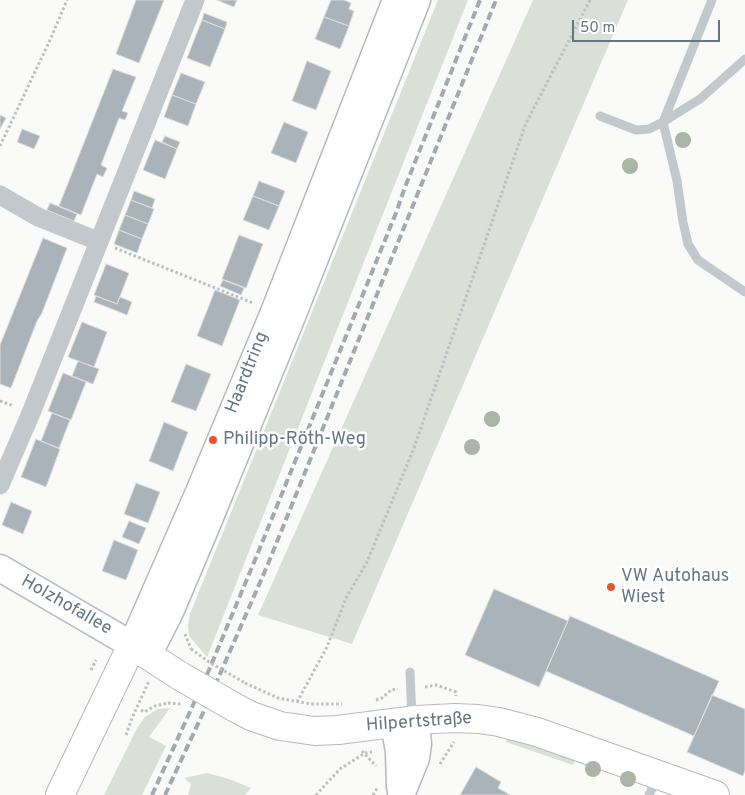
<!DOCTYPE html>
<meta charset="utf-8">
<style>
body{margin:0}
#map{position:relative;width:745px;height:795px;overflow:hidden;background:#fafaf8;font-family:Overpass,sans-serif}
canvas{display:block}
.scale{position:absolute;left:572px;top:20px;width:148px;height:22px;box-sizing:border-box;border:2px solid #657683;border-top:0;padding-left:6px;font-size:15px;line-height:18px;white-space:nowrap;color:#657683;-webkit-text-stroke:4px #fff;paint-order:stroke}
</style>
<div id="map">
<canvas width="745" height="795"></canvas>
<div class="scale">50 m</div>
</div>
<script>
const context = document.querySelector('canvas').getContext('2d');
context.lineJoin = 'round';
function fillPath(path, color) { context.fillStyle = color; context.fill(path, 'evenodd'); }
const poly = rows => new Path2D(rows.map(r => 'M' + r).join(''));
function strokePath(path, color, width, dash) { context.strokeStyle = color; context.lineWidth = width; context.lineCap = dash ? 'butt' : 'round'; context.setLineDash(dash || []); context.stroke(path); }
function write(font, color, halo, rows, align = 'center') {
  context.font = font + ' Overpass,sans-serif'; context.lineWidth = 5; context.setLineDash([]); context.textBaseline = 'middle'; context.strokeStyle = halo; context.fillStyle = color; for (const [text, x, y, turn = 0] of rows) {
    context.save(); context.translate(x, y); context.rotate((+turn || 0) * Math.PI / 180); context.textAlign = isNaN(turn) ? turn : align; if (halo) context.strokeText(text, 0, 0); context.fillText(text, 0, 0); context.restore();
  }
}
fillPath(poly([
 [438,0,468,0,207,657,189,636,188,626,190,614],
 [533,0,628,0,352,644,258,615],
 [170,708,149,737,166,746,142,795,104,795,137,728,145,717,158,709],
 [507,739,532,745,575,760,573,765,506,742],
 [207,773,229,779,251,788,245,795,188,795,191,784,184,778]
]), '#dadfd7');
const building = poly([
 [136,0,164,0,139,63,116,54,136,0],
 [217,0,237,0,234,7,217,0],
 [331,0,344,0,351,3,349,9,354,11,349,26,324,17,331,0],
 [204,13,227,22,225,29,202,20,204,13],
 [324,17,349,26,340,49,315,39,324,17],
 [202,20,225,29,210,67,187,58,202,20],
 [307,61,331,71,316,110,292,101,307,61],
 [113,69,136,77,122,111,128,113,125,120,119,118,101,165,107,168,103,177,97,174,81,215,59,206,113,69],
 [181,73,205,82,196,104,172,95,181,73],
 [172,95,196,104,188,126,164,117,172,95],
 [0,115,6,118,0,129,0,115],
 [284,122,308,132,296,163,271,153,284,122],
 [22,129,40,136,34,149,17,142,22,129],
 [165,136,180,142,177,149,162,142,165,136],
 [155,140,177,149,165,179,143,170,155,140],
 [259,181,285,191,279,206,253,196,259,181],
 [134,191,155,199,152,208,131,200,134,191],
 [253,196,279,206,269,230,243,220,253,196],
 [131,200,154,209,148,224,125,215,131,200],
 [50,203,77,214,74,221,47,210,50,203],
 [125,215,148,224,142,239,119,230,125,215],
 [119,230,142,239,137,253,114,244,119,230],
 [239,235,263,244,246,288,222,279,239,235],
 [43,238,67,248,42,313,37,321,11,388,0,384,0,345,43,238],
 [106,264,129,273,117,304,94,295,106,264],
 [223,280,244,288,241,295,220,286,223,280],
 [215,290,240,300,222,346,197,336,215,290],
 [96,296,117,304,120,297,132,302,127,315,94,302,96,296],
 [82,322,107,332,94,367,68,357,82,322],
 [78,361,99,369,93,384,72,376,78,361],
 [186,364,211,374,196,411,171,402,186,364],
 [63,373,86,382,71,420,48,411,63,373],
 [52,413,70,420,59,448,41,441,52,413],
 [164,422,188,432,173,471,149,461,164,422],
 [36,439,60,449,46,487,21,477,36,439],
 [136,483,160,492,148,523,124,514,136,483],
 [11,502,32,511,23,534,2,525,11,502],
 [129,521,146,528,139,544,122,537,129,521],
 [114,540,138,550,126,580,102,571,114,540],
 [494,589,568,621,539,687,465,655,494,589],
 [570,616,719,681,694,736,546,671,570,616],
 [712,695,745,709,745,770,743,776,687,752,712,695],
 [476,767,501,782,498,788,510,795,460,795,476,767]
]);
fillPath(building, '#aab3b9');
strokePath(building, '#dcdcda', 1);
const secondary = poly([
 [0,568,132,645,199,492,274,312,396,0],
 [148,655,170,612,206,527,289,324,417,0],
 [394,723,399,752,400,787],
 [401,795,416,758,418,744,416,720]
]);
const primary = poly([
 [234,707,251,716,280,726,315,731,338,730,416,720,455,718,478,719,499,722,537,732,715,795],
 [60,795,132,645,180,676]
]);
strokePath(secondary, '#b3babf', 29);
strokePath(primary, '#b5babe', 30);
strokePath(poly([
 [0,146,50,40,67,0],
 [115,248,253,303],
 [0,401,14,406],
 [185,634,191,649],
 [91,670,96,660],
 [245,683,278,698,311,704,342,704],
 [425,687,436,685,456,692,456,696],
 [376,700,382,698,391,690,398,689],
 [297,702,327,647,346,598,367,562,414,448,526,123,590,0],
 [141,710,144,712,155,706,168,703],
 [126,735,132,718,149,681],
 [362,751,376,766],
 [440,764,454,742],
 [316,795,340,769,365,753,372,752],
 [373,795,378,787]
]), '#bbbfc2', 3, [2.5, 2.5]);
strokePath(poly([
 [712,0,663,122,677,181,683,222,688,244,698,260,745,292],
 [600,116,636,130,649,129,663,122,700,99,745,59],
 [410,672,412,719],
 [649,795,657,777]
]), '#c3c8cc', 9);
strokePath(poly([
 [0,195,38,217,98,241],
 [0,485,31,413,195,0]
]), '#c3c8cc', 19);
strokePath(secondary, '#fff', 26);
strokePath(primary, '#fff', 28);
strokePath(poly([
 [152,795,209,670,255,560,396,213,405,187,480,0],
 [165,795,203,713,268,564,496,0]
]), '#a2aab0', 4, [8, 4]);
const primaryBridge = poly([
 [180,676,234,707]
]);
strokePath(primaryBridge, '#b5babe', 30, []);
strokePath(poly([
 [191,649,209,662,245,683],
 [168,703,181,704]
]), '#bbbfc2', 3, [2.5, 2.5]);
strokePath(primaryBridge, '#fff', 28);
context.fillStyle = '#aab4a7';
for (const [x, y] of [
 [683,140],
 [630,166],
 [492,419],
 [472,447],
 [593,769],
 [628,779]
]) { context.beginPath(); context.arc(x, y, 8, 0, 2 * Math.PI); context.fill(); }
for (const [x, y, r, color] of [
 [213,440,5,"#e4572e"],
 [611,587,5,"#e4572e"]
]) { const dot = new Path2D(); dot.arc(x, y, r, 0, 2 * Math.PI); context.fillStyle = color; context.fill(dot); strokePath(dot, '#fff', 2); }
write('18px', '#657683', '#fff', [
 ["Haardtring",248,373,-68],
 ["Holzhofallee",66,606,30],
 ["Hilpertstraße",419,723,-4]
]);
write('18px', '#657683', '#fff', [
 ["Philipp-Röth-Weg",223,440],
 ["VW Autohaus",621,577],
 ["Wiest",621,598]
], 'left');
</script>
